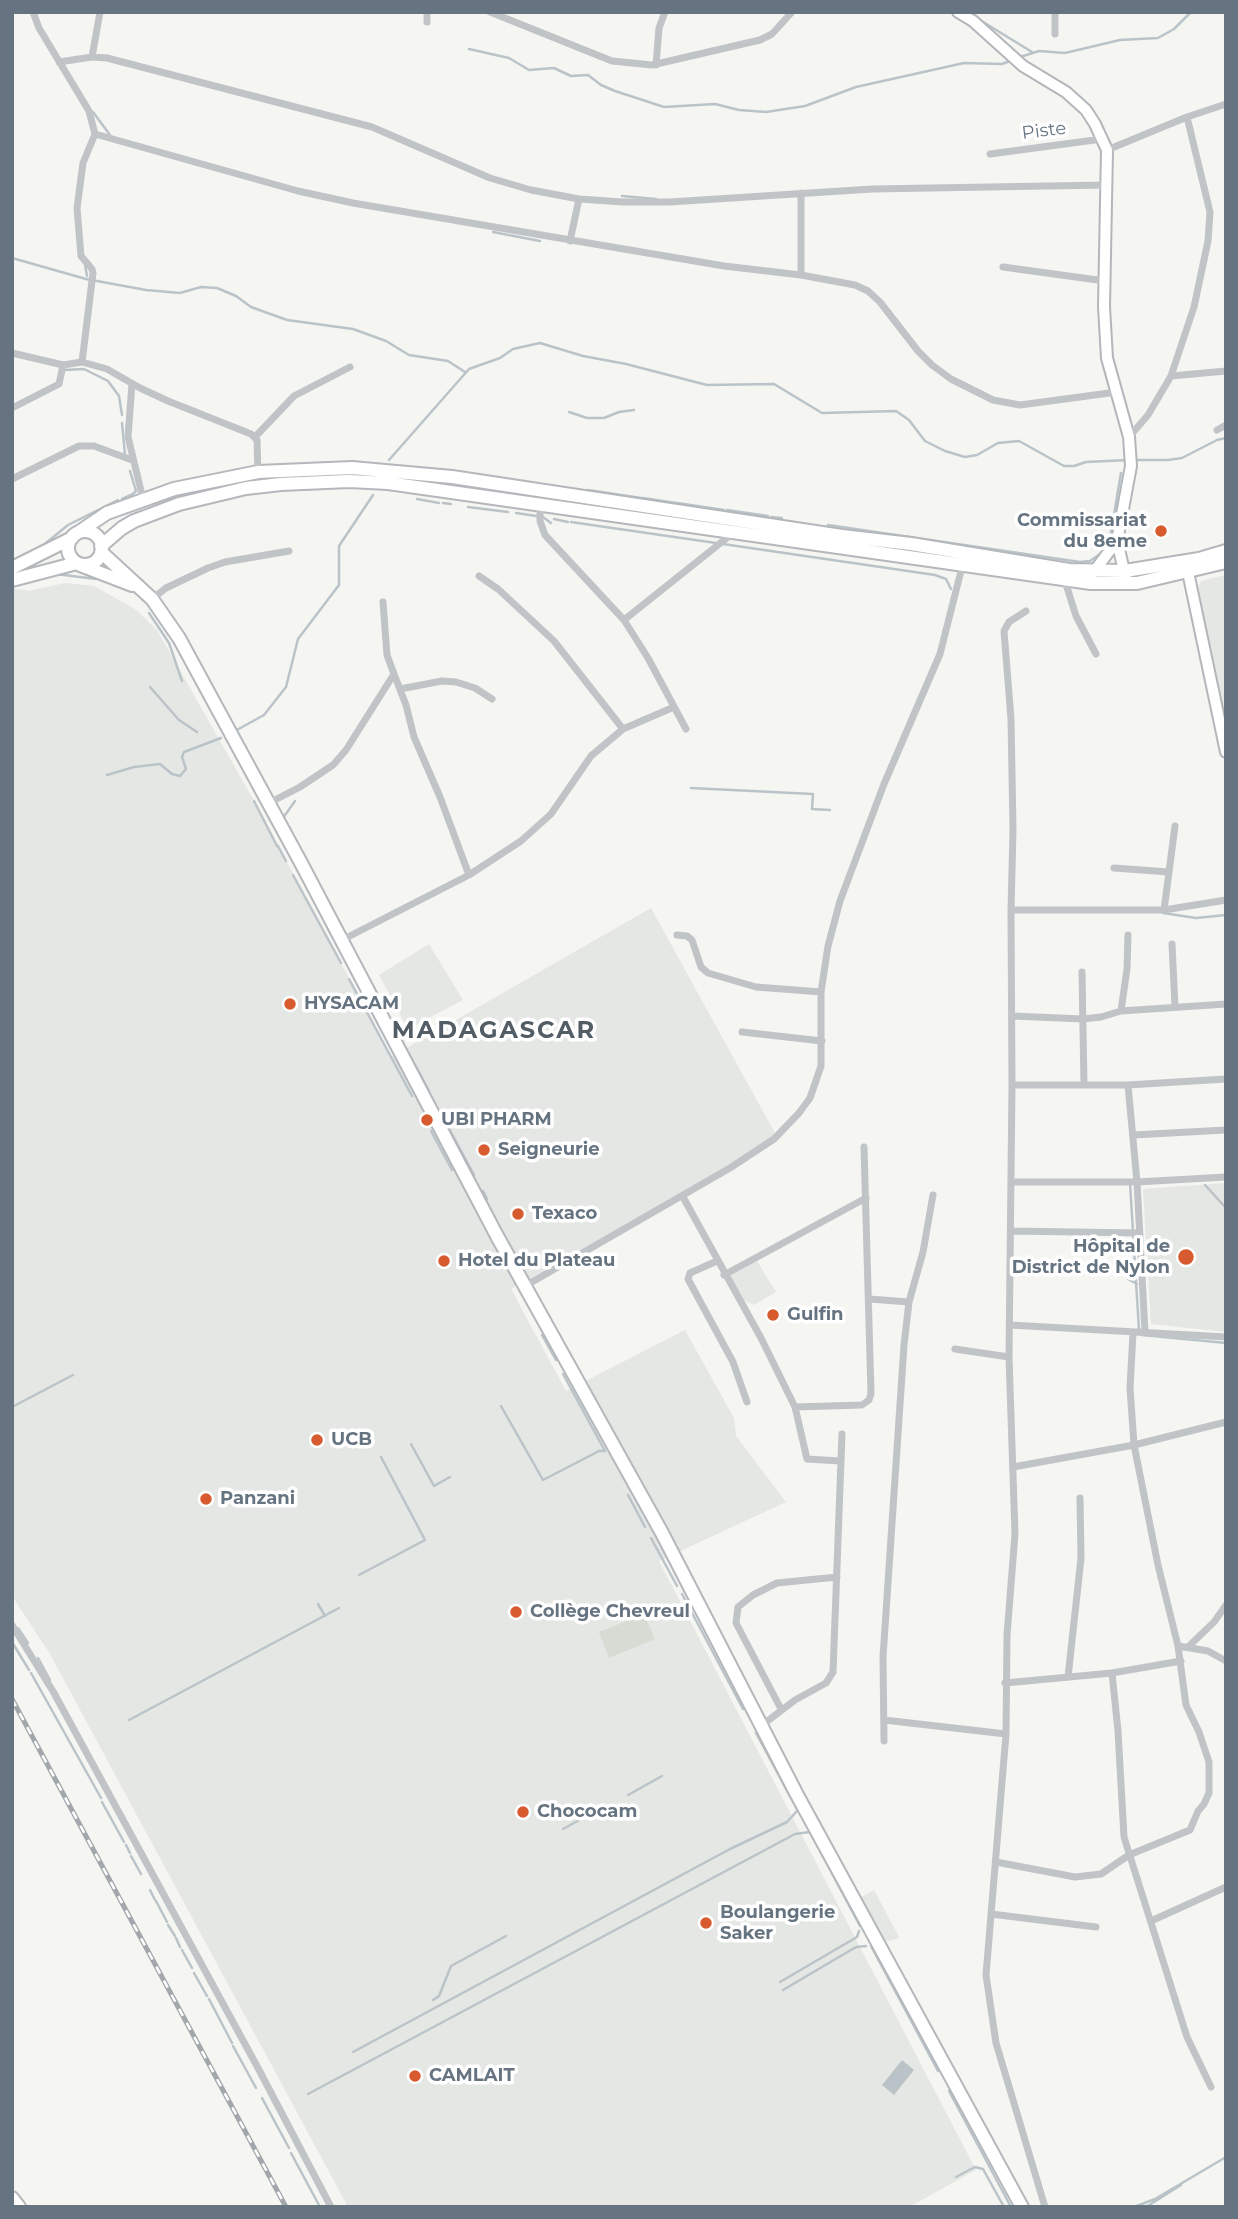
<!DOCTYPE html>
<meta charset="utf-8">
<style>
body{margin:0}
#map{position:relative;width:1238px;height:2219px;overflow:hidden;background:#f5f5f2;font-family:Montserrat,sans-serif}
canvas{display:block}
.frame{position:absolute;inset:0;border:14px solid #667481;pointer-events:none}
</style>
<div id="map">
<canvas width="1238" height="2219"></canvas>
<div class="frame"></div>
</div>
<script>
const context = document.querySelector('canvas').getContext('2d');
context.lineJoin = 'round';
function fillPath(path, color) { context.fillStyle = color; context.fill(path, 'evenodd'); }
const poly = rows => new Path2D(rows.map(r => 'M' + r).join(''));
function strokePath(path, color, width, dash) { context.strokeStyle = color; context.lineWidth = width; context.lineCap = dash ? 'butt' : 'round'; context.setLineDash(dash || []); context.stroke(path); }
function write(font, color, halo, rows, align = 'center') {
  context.font = font + ' Montserrat,sans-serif'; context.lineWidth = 7; context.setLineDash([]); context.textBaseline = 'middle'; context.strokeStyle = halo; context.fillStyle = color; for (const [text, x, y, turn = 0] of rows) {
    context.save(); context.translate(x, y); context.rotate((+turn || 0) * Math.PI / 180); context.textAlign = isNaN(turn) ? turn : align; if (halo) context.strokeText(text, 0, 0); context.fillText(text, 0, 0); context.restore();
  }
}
fillPath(poly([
 [1226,575,1226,734,1198,588,1201,581],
 [65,583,94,586,135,609,157,630,253,799,391,1057,651,908,776,1135,673,1200,511,1289,566,1391,685,1330,734,1418,736,1436,786,1502,659,1561,976,2170,909,2207,348,2207,50,1654,12,1596,12,588,29,591],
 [429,944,463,1000,408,1029,379,975],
 [1226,1183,1226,1332,1151,1324,1143,1189],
 [757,1261,776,1292,754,1305,741,1299,727,1278],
 [874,1890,899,1937,896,1939,885,1942,860,1898]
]), '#e5e7e5');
fillPath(poly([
 [644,1614,655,1639,609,1658,599,1632]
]), '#d6dcd3');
fillPath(poly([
 [902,2060,914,2070,894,2095,882,2085]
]), '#bac4c8');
strokePath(poly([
 [975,17,1032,52],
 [469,49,509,58,529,70,554,68,571,76,588,75,601,85,615,91,664,107,715,104,739,110,766,112,805,106,856,87,964,63,1002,64,1010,61],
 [1020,57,1039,51,1065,53,1120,40,1158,38,1174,29,1191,12],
 [93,112,110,135],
 [622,196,656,199],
 [493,232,540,241],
 [12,258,86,279,146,290,180,293,201,287,217,288,236,296,251,307,287,320,353,329,386,341,409,355,448,361,465,372],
 [85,265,87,276],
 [65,370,84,369,108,381,119,396,122,415],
 [569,412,587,418,604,418,619,412,634,410],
 [122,423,125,455],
 [389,460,469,369,500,358,513,349,540,343,583,356,626,364,707,385,774,384,822,413,896,411,909,420,925,441,945,451,965,457,977,455,998,443,1019,441,1064,466,1074,466,1086,462,1128,460],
 [1134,460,1168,460,1182,458,1217,440,1226,438],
 [588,490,641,498],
 [643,498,676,503],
 [122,499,133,494,136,491,130,471],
 [417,499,439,503],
 [443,503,451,504],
 [677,503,724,510],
 [468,507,508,512],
 [727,510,768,516],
 [516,513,543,517,551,523],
 [771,517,782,518],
 [554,519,568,522],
 [571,522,716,543],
 [828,525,1080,562,1090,561,1103,552],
 [723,544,935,575,946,579,951,589],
 [1109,544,1121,473],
 [41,547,68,525,118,500],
 [56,574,96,579],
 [137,577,143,581],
 [149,613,169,643,182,681],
 [150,687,179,720,197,732],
 [235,731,264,715,286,687,298,639,339,585,339,546,373,495],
 [107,775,134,767,160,764,172,774,180,776,186,769,182,757,184,752,221,738],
 [691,788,813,794,812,809,830,810],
 [254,801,277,846],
 [283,818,295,801],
 [278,846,286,861],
 [293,875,341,963],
 [1163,913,1196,918,1226,915],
 [349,979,412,1096],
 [382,1004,429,1091],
 [446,1123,474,1175],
 [431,1131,452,1170],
 [1130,1183,1139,1330],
 [1205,1185,1226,1208],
 [483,1191,487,1199],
 [1128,1279,1137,1284],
 [542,1335,556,1360],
 [1142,1335,1226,1343],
 [501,1406,543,1480,599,1451,605,1451,563,1374],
 [12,1407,73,1375],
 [411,1444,434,1486,450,1477],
 [628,1495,645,1527],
 [651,1538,677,1586],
 [359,1575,425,1540,381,1457],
 [682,1594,743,1709],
 [318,1604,325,1616],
 [18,1628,28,1643],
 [12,1642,29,1670],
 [38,1658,50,1680],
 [31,1673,101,1798],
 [129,1720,339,1608],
 [756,1733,797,1809],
 [790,1768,795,1778],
 [798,1783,812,1810],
 [628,1795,662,1776],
 [102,1802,124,1842],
 [815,1814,839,1860],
 [586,1817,603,1808],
 [563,1829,583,1818],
 [126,1845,130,1853],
 [131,1856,141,1874],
 [848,1875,853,1884],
 [150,1890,155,1900],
 [156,1901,167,1922],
 [168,1925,175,1936],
 [176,1938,180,1947],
 [871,1946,938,2071],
 [182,1950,192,1968],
 [194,1973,207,1996],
 [780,1982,857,1937,859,1931],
 [783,1990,856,1947,866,1946],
 [209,1999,232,2043],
 [433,2000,439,1996,451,1966,506,1936],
 [233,2046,256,2088],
 [353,2052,730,1849,787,1822,797,1811],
 [949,2091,1011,2207],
 [308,2094,795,1834,810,1832,860,1926],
 [262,2098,289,2148],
 [291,2153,320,2207],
 [956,2177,975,2167,983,2169,1004,2207],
 [1134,2207,1155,2199,1226,2157],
 [1146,2207,1181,2185]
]), '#bac4c8', 2.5);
const secondary = poly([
 [958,12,973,21,1023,66,1066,92,1086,110,1095,124,1107,150,1104,307,1107,358,1129,437,1131,466,1117,541,1092,574],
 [1117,541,1126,579],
 [1188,572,1226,752]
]);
const primary = poly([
 '68 548a17 17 0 1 1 34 0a17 17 0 1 1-34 0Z',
 [76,534,107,513,174,489,258,472,352,468,452,477,842,536,911,544,1069,570,1125,571,1199,559,1226,551],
 [101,546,122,528,134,521,179,504,246,488,281,484,349,481,388,483,1091,583,1137,583,1226,562],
 [101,552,152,599,179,638,300,861,497,1236,662,1533,796,1793,1022,2207],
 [80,565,132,585],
 [12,568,72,538],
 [12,580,77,563],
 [12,2198,19,2207]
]);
strokePath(secondary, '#b3b7bb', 14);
strokePath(primary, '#b4b7bb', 16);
strokePath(poly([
 [33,12,39,28,89,111,95,134],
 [427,12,427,22],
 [490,12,612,61,652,65,760,40,772,34,792,12],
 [1055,12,1055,34],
 [92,57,100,12],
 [59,62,92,57,107,58,372,127,490,178,531,190,579,199,623,202,670,202,872,189,1106,185],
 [656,65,659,28,665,12],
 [1107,150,1187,117,1226,104],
 [990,154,1102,139],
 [801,193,801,275],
 [570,241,579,199],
 [1003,267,1105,281],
 [12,353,63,365,82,362,107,369,140,388,168,401,251,434,257,440,258,472],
 [82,362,93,273,92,269,81,256,77,208,83,163,95,134,298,191,353,203,724,266,801,275,855,285,868,291,880,302,918,351,932,365,951,379,993,400,1020,405,1117,392],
 [1171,376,1226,371],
 [132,384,128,437,143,499],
 [12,408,59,384,63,365],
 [1217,430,1226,425],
 [255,437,294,396,350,367],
 [1129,437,1148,415,1171,376,1194,307,1208,241,1210,212,1187,117],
 [12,479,79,446,94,446,132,460],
 [540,504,540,521,545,535,624,620,648,658,686,729],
 [479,576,498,589,554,641,623,729],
 [1065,581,1076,616,1096,654],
 [152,599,166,588,208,568,225,562,289,551],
 [1026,611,1009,622,1004,631,1011,719,1013,830,1011,910,1012,1085,1009,1357,1015,1534,1007,1635,1006,1734,986,1975,996,2043,1045,2207],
 [624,620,733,533],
 [394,674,406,705,414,737,440,797,469,875],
 [400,689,442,681,456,682,475,688,492,699],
 [269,803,300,787,333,765,346,750,394,674,387,655,383,602],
 [1114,868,1169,872],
 [1011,910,1164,910,1226,900],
 [1164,910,1175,826],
 [677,935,687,936,692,940,701,967,708,973,756,987,821,992],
 [342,940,469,875,521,841,551,814,591,756,623,729,674,707],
 [1172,944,1175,1007],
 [1082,972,1084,1085],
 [1121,1011,1127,969,1128,935],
 [1012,1016,1083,1019,1101,1017,1121,1011,1226,1004],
 [742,1032,822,1041],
 [1012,1085,1128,1085,1226,1079],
 [1128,1085,1137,1182,1145,1332],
 [1133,1135,1226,1130],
 [1011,1182,1137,1182,1226,1177],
 [683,1197,761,1338,795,1407,807,1459,840,1461],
 [1011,1231,1139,1233],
 [717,1261,690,1273,688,1279,733,1362,747,1402],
 [724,1275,866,1198],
 [525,1286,730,1168,774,1139,799,1113,810,1098,821,1066,821,992,828,946,840,901,884,784,940,654,963,563],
 [869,1299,909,1302],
 [1010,1325,1226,1337],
 [955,1349,1009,1357],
 [795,1407,862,1405,869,1400,871,1394,864,1147],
 [1013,1467,1134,1445,1226,1422],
 [12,1625,54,1693,258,2068,331,2207],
 [1178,1646,1208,1651,1226,1661],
 [1188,1647,1214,1622,1226,1605],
 [1112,1673,1181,1661],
 [1068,1677,1081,1558,1080,1498],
 [1005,1683,1112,1673,1118,1731,1124,1837,1187,2037,1211,2087],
 [781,1709,736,1623,738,1607,753,1595,777,1583,837,1577],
 [884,1720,1006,1734],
 [761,1726,795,1700,826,1683,833,1672,842,1434],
 [884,1741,883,1657,904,1345,909,1302,923,1252,933,1195],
 [996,1862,1075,1877,1101,1874,1129,1855,1190,1830,1198,1811,1204,1804,1209,1793,1209,1762,1199,1732,1186,1705,1178,1646,1158,1565,1134,1445,1130,1388,1133,1333],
 [991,1914,1096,1927],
 [1151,1921,1226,1887]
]), '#c0c4c7', 7);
strokePath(secondary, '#fff', 10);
strokePath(primary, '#fff', 12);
const rail = poly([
 [12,1699,286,2207]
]);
strokePath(rail, '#a2a7ac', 5);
strokePath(rail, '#fff', 2.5, [8]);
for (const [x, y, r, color] of [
 [1161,531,7,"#d85a2f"],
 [290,1004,7,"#d85a2f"],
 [427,1120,7,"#d85a2f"],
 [484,1150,7,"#d85a2f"],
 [518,1214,7,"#d85a2f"],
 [1186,1257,9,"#d85a2f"],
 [444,1261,7,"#d85a2f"],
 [773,1315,7,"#d85a2f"],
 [317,1440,7,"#d85a2f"],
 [206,1499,7,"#d85a2f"],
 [516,1612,7,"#d85a2f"],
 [523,1812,7,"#d85a2f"],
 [706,1923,7,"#d85a2f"],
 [415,2076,7,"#d85a2f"]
]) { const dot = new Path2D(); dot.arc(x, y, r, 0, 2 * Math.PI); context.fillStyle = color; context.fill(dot); strokePath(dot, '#fff', 2.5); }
write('18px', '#667481', '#fff', [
 ["Piste",1044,131,-7]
]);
write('bold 18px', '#667481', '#fff', [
 ["Commissariat",1147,521,"right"],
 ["du 8eme",1147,542,"right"],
 ["HYSACAM",304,1004],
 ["UBI PHARM",441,1120],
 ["Seigneurie",498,1150],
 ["Texaco",532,1214],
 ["Hôpital de",1170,1247,"right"],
 ["District de Nylon",1170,1268,"right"],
 ["Hotel du Plateau",458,1261],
 ["Gulfin",787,1315],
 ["UCB",331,1440],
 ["Panzani",220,1499],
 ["Collège Chevreul",530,1612],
 ["Chococam",537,1812],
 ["Boulangerie",720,1913],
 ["Saker",720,1934],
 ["CAMLAIT",429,2076]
], 'left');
context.letterSpacing = '2px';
write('bold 24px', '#535d66', '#fff', [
 ["MADAGASCAR",494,1031]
]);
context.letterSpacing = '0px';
</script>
